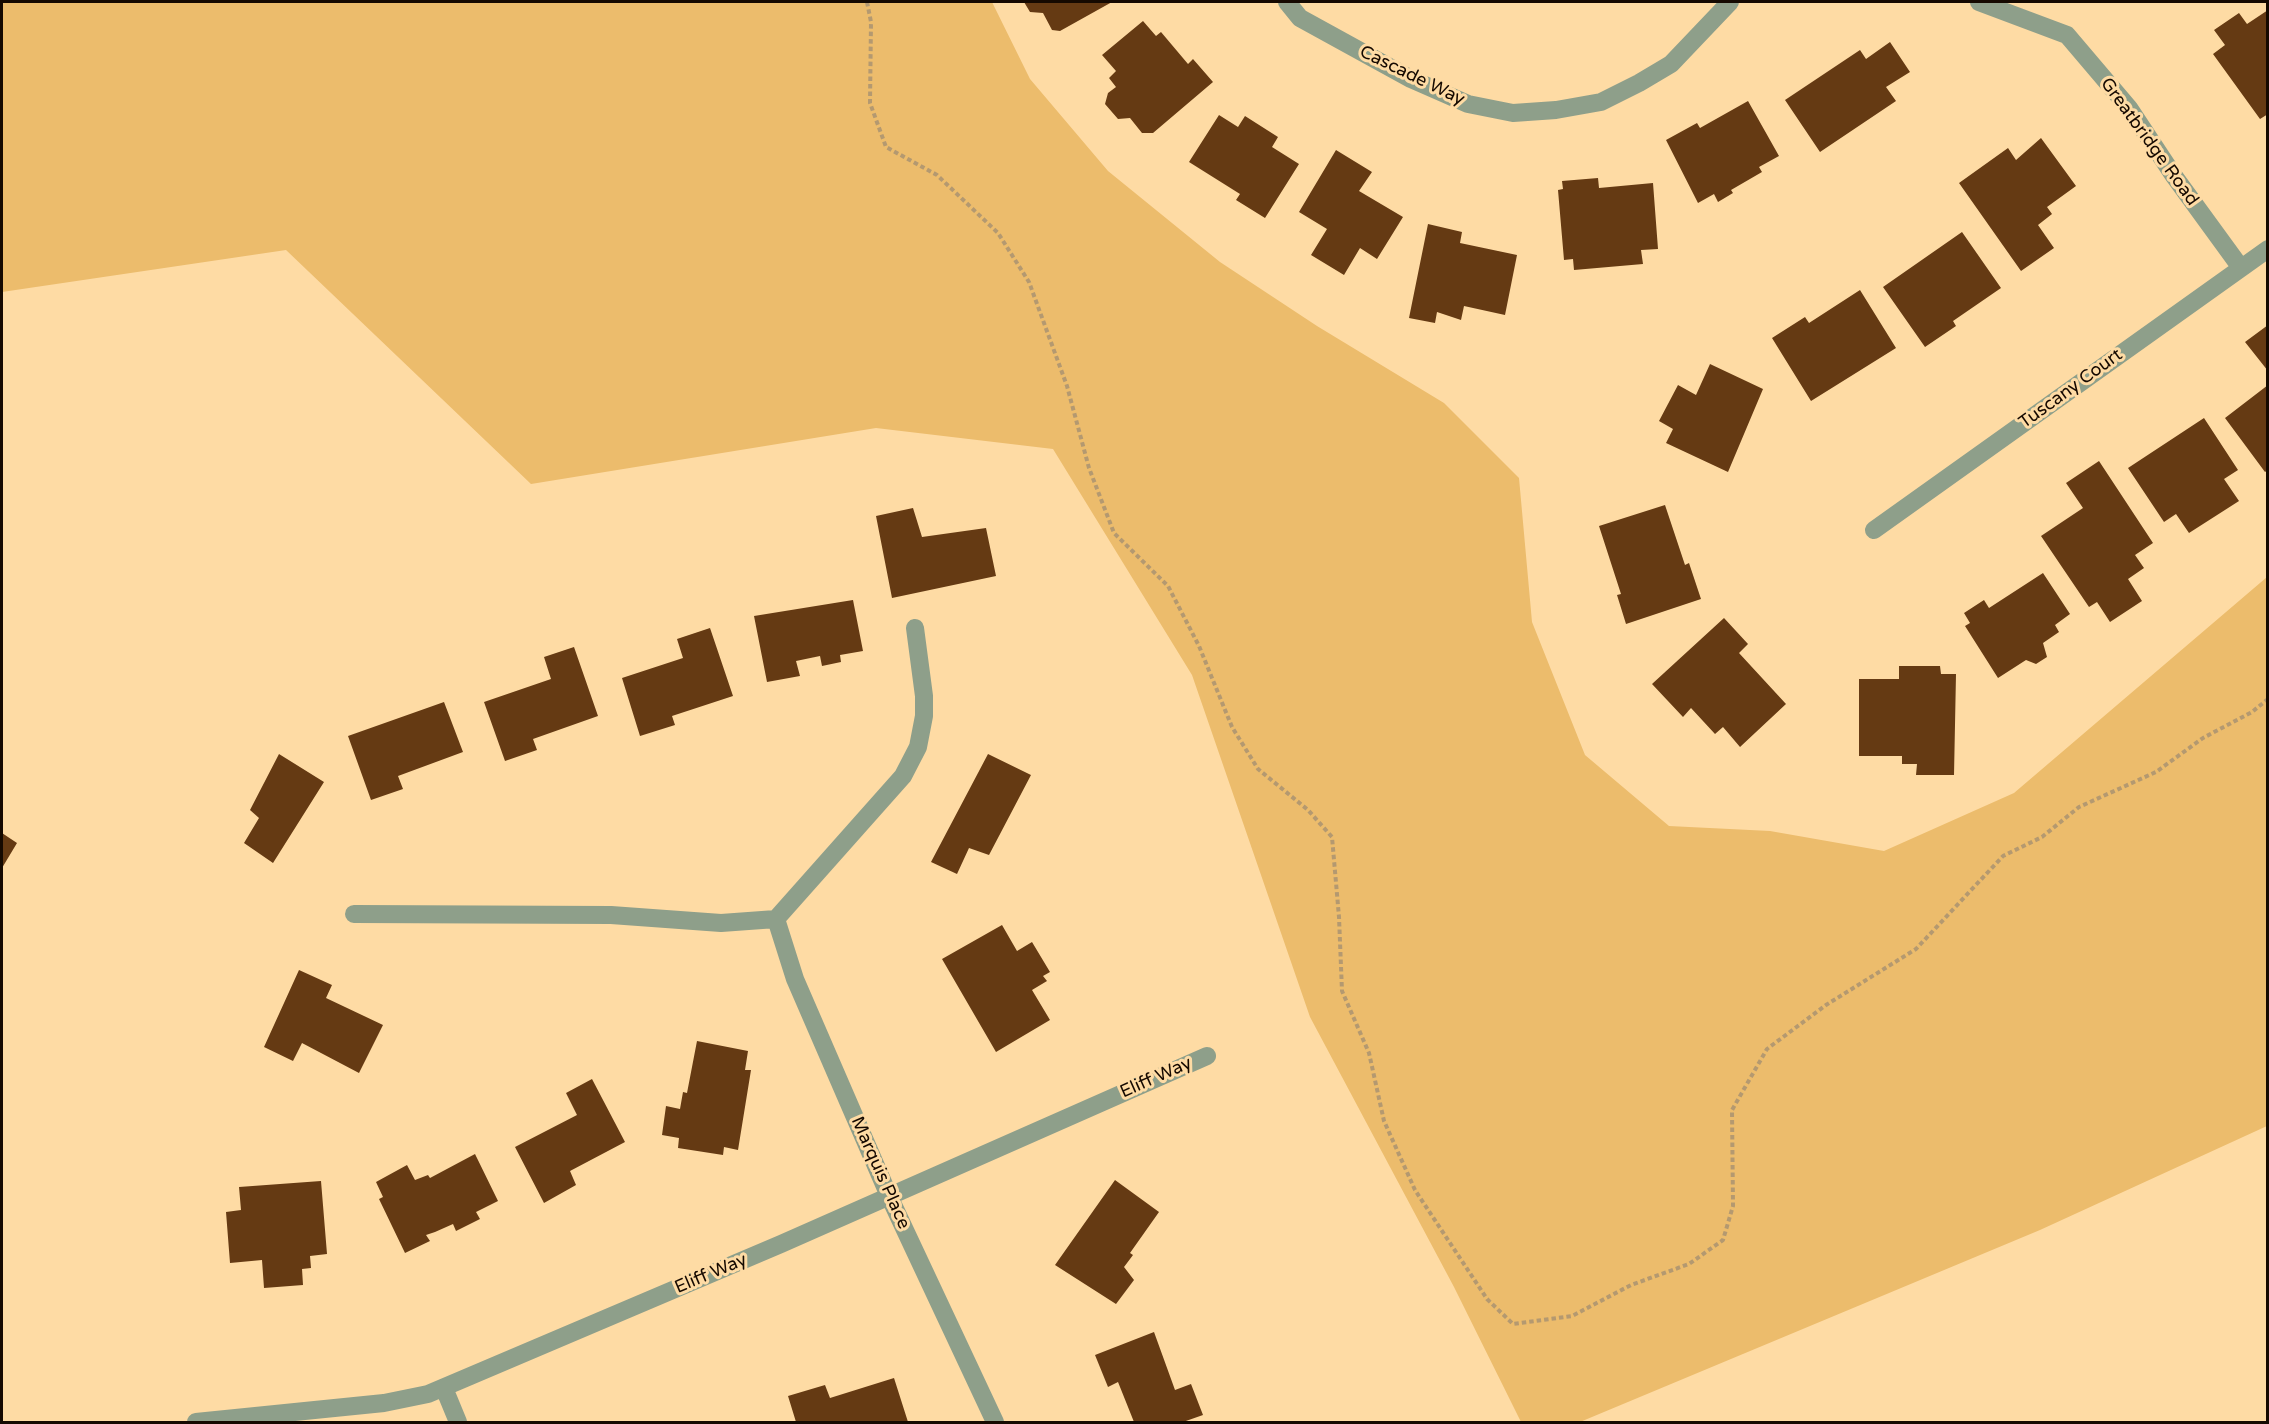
<!DOCTYPE html>
<style>
body{margin:0}
#map{position:relative;width:2269px;height:1424px;overflow:hidden;background:#fedba4;font-family:"Varela Round",sans-serif}
canvas{display:block}
.frame{position:absolute;inset:0;border:3px solid #150900;pointer-events:none}
</style>
<div id="map">
<canvas width="2269" height="1424"></canvas>
<div class="frame"></div>
</div>
<script>
const context = document.querySelector('canvas').getContext('2d');
context.lineJoin = 'round';
function fillPath(path, color) { context.fillStyle = color; context.fill(path, 'evenodd'); }
const poly = rows => new Path2D(rows.map(r => 'M' + r).join(''));
function strokePath(path, color, width, dash) { context.strokeStyle = color; context.lineWidth = width; context.lineCap = dash ? 'butt' : 'round'; context.setLineDash(dash || []); context.stroke(path); }
function write(font, color, halo, rows, align = 'center') {
  context.font = font + ' "Varela Round",sans-serif'; context.lineWidth = 6; context.setLineDash([]); context.textBaseline = 'middle'; context.strokeStyle = halo; context.fillStyle = color; for (const [text, x, y, turn = 0] of rows) {
    context.save(); context.translate(x, y); context.rotate((+turn || 0) * Math.PI / 180); context.textAlign = isNaN(turn) ? turn : align; if (halo) context.strokeText(text, 0, 0); context.fillText(text, 0, 0); context.restore();
  }
}
fillPath(poly([
 [2,2,992,2,1030,79,1108,171,1220,262,1317,326,1444,403,1519,478,1532,622,1585,755,1669,826,1770,831,1884,851,2014,793,2267,577,2267,1126,2040,1230,1580,1422,1521,1422,1454,1287,1310,1017,1192,675,1053,449,876,428,531,484,286,250,2,292]
]), '#ecbc6c');
fillPath(poly([
 [1024,2,1112,2,1060,31,1052,30,1043,13,1030,12],
 [2268,10,2268,114,2260,119,2213,54,2225,45,2214,30,2239,13,2247,24],
 [1143,21,1156,36,1161,32,1188,64,1193,59,1213,82,1153,133,1142,133,1130,118,1118,119,1105,104,1108,93,1116,87,1109,78,1116,71,1102,55],
 [1890,42,1910,72,1886,87,1896,101,1820,152,1785,100,1860,50,1866,59],
 [1748,101,1779,156,1759,167,1762,172,1731,190,1733,193,1718,202,1714,194,1698,203,1666,140,1697,123,1700,128],
 [1219,115,1238,127,1245,116,1278,137,1272,147,1299,164,1265,218,1236,200,1240,194,1189,162],
 [2041,138,2076,186,2047,207,2052,214,2038,225,2054,248,2021,271,1959,183,2008,148,2016,160],
 [1336,150,1372,172,1359,191,1403,217,1377,259,1360,248,1344,275,1311,255,1327,229,1299,212],
 [1598,178,1599,188,1653,183,1658,249,1641,250,1643,264,1574,270,1573,259,1564,260,1558,190,1563,189,1562,181],
 [1428,224,1462,232,1460,243,1517,255,1505,315,1464,306,1461,320,1437,312,1435,323,1409,318],
 [1962,232,2001,288,1953,321,1956,326,1925,347,1883,287],
 [1860,290,1896,348,1811,401,1772,338,1805,317,1809,323],
 [2268,325,2268,371,2245,342],
 [1710,364,1763,389,1728,472,1666,443,1673,429,1659,421,1678,385,1696,395],
 [2268,385,2268,470,2265,472,2225,418],
 [2204,418,2238,470,2224,479,2239,501,2189,533,2176,514,2164,522,2128,468],
 [2099,461,2153,543,2135,555,2144,568,2128,579,2142,601,2110,622,2097,602,2089,607,2041,536,2083,508,2066,483],
 [1665,505,1685,565,1689,563,1701,599,1626,624,1617,595,1621,594,1599,526],
 [913,508,922,537,986,528,996,576,892,598,876,516],
 [2043,573,2070,614,2055,625,2059,632,2043,643,2047,657,2036,664,2026,660,1998,678,1965,626,1970,623,1964,613,1984,600,1989,608],
 [853,600,863,651,840,655,841,662,822,666,820,656,796,661,800,676,767,682,754,616],
 [1724,618,1748,644,1739,653,1786,704,1740,747,1723,727,1715,734,1691,708,1683,717,1652,684],
 [710,628,733,696,672,716,675,725,640,736,622,678,683,658,677,639],
 [574,647,598,716,533,739,537,750,505,761,484,702,551,679,544,657],
 [1899,666,1940,666,1941,674,1956,674,1954,775,1916,775,1917,764,1902,764,1902,756,1859,756,1859,679,1899,679],
 [444,702,463,752,398,776,403,789,371,800,348,736],
 [279,754,324,782,273,863,244,843,259,818,250,810],
 [988,754,1031,775,989,855,969,848,957,874,931,862],
 [2,833,17,843,2,868],
 [1002,925,1017,951,1032,942,1050,972,1043,976,1047,981,1032,990,1050,1020,996,1052,942,959],
 [299,970,332,985,326,998,383,1025,359,1073,302,1043,293,1061,264,1047],
 [697,1041,748,1051,745,1070,751,1070,738,1150,724,1147,723,1155,678,1148,679,1138,662,1135,666,1106,680,1109,683,1092,687,1093],
 [592,1079,625,1142,570,1171,576,1185,544,1203,515,1147,577,1115,566,1093],
 [475,1154,498,1201,476,1212,480,1219,456,1231,453,1224,435,1232,426,1235,430,1241,405,1253,379,1199,383,1197,376,1182,407,1165,415,1180,428,1175,430,1178],
 [1115,1180,1159,1212,1130,1253,1133,1255,1124,1267,1134,1280,1116,1304,1055,1265],
 [321,1181,327,1254,310,1256,311,1268,302,1269,303,1285,264,1288,262,1260,230,1263,226,1212,241,1210,239,1187],
 [1154,1332,1175,1390,1191,1384,1203,1415,1183,1422,1134,1422,1118,1382,1108,1387,1095,1355],
 [894,1378,908,1422,796,1422,788,1396,825,1385,830,1398]
]), '#653a13');
strokePath(poly([
 [867,2,871,22,870,103,886,147,937,175,998,233,1029,282,1067,386,1089,468,1114,533,1168,586,1199,646,1232,727,1258,769,1308,810,1332,837,1339,917,1342,991,1369,1053,1384,1121,1415,1190,1487,1299,1513,1324,1572,1316,1631,1285,1689,1264,1723,1240,1733,1206,1732,1110,1767,1049,1826,1005,1916,949,2003,856,2042,837,2079,807,2156,772,2203,738,2252,712,2268,699]
]), '#b49970', 4, [4.5, 3]);
strokePath(poly([
 [1287,2,1300,18,1411,79,1468,104,1513,113,1556,110,1601,102,1639,83,1671,64,1730,2],
 [1979,2,2067,35,2129,108,2174,176,2241,268],
 [1874,530,2268,249],
 [354,914,611,915,721,923,776,919,903,776,918,747,924,716,924,696,915,628],
 [776,919,795,979,889,1196,995,1422],
 [444,1388,458,1422],
 [196,1422,384,1403,428,1394,781,1244,1207,1056]
]), '#8e9f8a', 18);
write('18px', '#150900', '#fedba4', [
 ["Cascade Way",1412,76,26],
 ["Greatbridge Road",2149,142,54],
 ["Tuscany Court",2071,389,-36],
 ["Eliff Way",1156,1078,-24],
 ["Marquis Place",880,1173,66],
 ["Eliff Way",711,1274,-23]
]);
</script>
